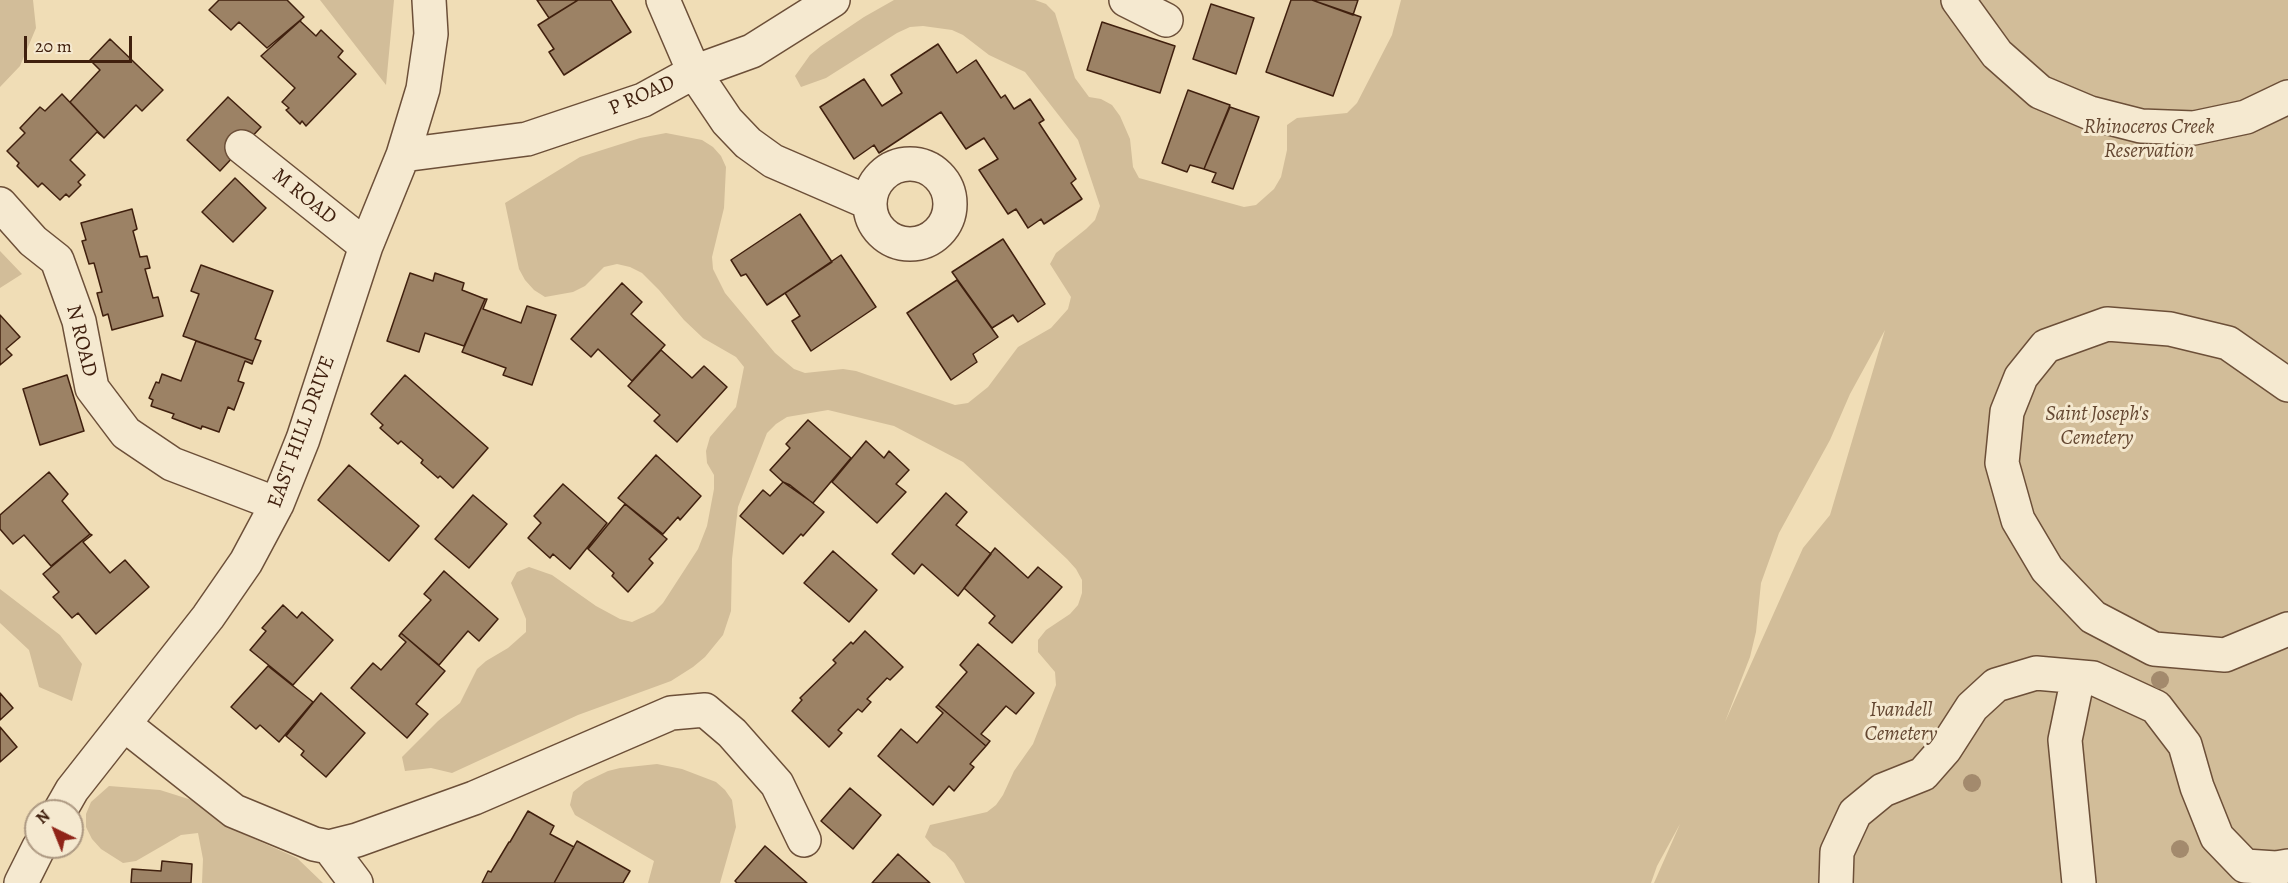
<!DOCTYPE html>
<style>
body{margin:0}
#map{position:relative;width:2288px;height:883px;overflow:hidden;background:#f0ddb6;font-family:Alegreya,serif}
canvas{display:block}
.north{position:absolute;left:24px;top:799px;width:60px;height:60px;box-sizing:border-box;background:#f5e9d0;border:2px solid #ad9982;border-radius:50%;rotate:317deg;font-size:16px;font-weight:700;line-height:24px;text-align:center;color:#40200e}
.north::after{content:'';display:block;margin:auto;width:21px;height:27px;background:#8f2418;clip-path:polygon(50% 0,100% 100%,50% 72%,0 100%)}
.scale{position:absolute;left:24px;top:36px;width:108px;height:27px;box-sizing:border-box;border:3px solid #40200e;border-top:0;padding-left:8px;font-size:18px;line-height:21px;white-space:nowrap;color:#40200e;-webkit-text-stroke:4px #f5e9d0;paint-order:stroke}
</style>
<div id="map">
<canvas width="2288" height="883"></canvas>
<div class="north">N</div>
<div class="scale">20 m</div>
</div>
<script>
const context = document.querySelector('canvas').getContext('2d');
context.lineJoin = 'round';
function fillPath(path, color) { context.fillStyle = color; context.fill(path, 'evenodd'); }
const poly = rows => new Path2D(rows.map(r => 'M' + r).join(''));
function strokePath(path, color, width, dash) { context.strokeStyle = color; context.lineWidth = width; context.lineCap = dash ? 'butt' : 'round'; context.setLineDash(dash || []); context.stroke(path); }
function write(font, color, halo, rows, align = 'center') {
  context.font = font + ' Alegreya,serif'; context.lineWidth = 6; context.setLineDash([]); context.textBaseline = 'middle'; context.strokeStyle = halo; context.fillStyle = color; for (const [text, x, y, turn = 0] of rows) {
    context.save(); context.translate(x, y); context.rotate((+turn || 0) * Math.PI / 180); context.textAlign = isNaN(turn) ? turn : align; if (halo) context.strokeText(text, 0, 0); context.fillText(text, 0, 0); context.restore();
  }
}
fillPath(poly([
 [0,0,33,0,36,28,20,66,0,87],
 [320,0,394,0,386,85],
 [894,0,1035,0,1046,4,1055,13,1075,78,1089,97,1101,99,1112,105,1120,116,1130,139,1133,167,1139,178,1244,207,1256,205,1274,189,1281,177,1287,150,1287,125,1297,118,1347,113,1357,103,1392,35,1401,0,2288,0,2288,883,1654,883,1680,824,1657,866,1651,883,965,883,954,863,945,853,933,846,925,837,930,825,987,812,996,805,1003,795,1014,771,1033,744,1056,685,1055,672,1038,652,1038,640,1046,630,1070,614,1078,605,1082,593,1082,580,1076,569,1067,559,963,462,894,426,828,410,787,417,776,424,767,433,738,507,732,559,731,611,723,635,705,657,693,667,671,681,578,715,452,773,431,768,405,771,402,757,438,721,460,703,477,669,486,661,508,648,526,632,526,619,511,583,517,572,529,567,552,575,596,606,620,619,632,622,654,612,663,603,698,549,707,526,714,489,714,475,707,463,706,451,710,437,736,407,744,367,736,357,703,338,684,320,659,290,642,273,630,267,617,264,604,267,585,286,573,292,545,297,534,290,525,280,519,269,505,203,580,157,640,138,666,133,702,140,713,147,721,156,726,167,724,208,712,257,713,269,725,293,775,353,794,369,805,373,843,369,856,371,955,405,968,403,988,387,1018,347,1051,328,1068,309,1071,297,1050,264,1056,253,1086,229,1095,220,1100,206,1078,140,1025,72,989,55,963,35,952,30,923,26,910,27,897,33,826,78,801,87,795,76,810,55,821,46,864,17],
 [1885,330,1830,515,1803,548,1725,722,1750,657,1756,632,1761,583,1779,533,1830,440,1850,394],
 [0,251,22,274,0,288],
 [0,589,60,635,82,664,72,701,39,687,29,650,0,623],
 [657,764,682,769,716,782,725,790,732,800,736,827,720,883,648,883,654,861,575,815,570,805,573,792,585,782,608,771,620,768],
 [109,786,160,790,198,802,241,833,297,858,323,883,202,883,203,859,198,833,181,835,136,861,123,863,101,849,92,839,86,827,86,814,91,802]
]), '#d2bd99');
const building = poly([
 [219,0,287,0,304,17,267,48,239,22,231,30,209,10,219,0],
 [537,0,578,0,549,18,537,0],
 [578,0,611,0,631,32,564,75,549,52,554,49,538,25,578,0],
 [1291,0,1312,0,1361,17,1333,96,1266,72,1291,0],
 [1312,0,1358,0,1353,15,1312,0],
 [1211,4,1254,18,1236,74,1193,59,1211,4],
 [301,20,300,21,316,36,321,30,343,51,338,57,356,74,306,126,302,121,300,124,286,110,289,108,282,102,295,88,261,56,301,20],
 [1102,22,1175,46,1160,93,1087,70,1102,22],
 [110,39,163,90,142,111,136,105,104,138,70,102,100,70,90,60,110,39],
 [938,44,957,73,976,60,1001,98,1005,95,1014,109,1030,99,1044,120,1039,123,1076,179,1071,183,1082,199,1044,224,1041,219,1028,228,1016,209,1008,214,979,170,998,159,984,138,966,149,941,112,879,153,874,145,854,159,820,107,864,79,882,106,902,93,891,75,938,44],
 [1188,90,1230,105,1204,169,1190,165,1187,172,1162,163,1188,90],
 [62,94,103,137,97,132,70,160,85,175,78,182,81,185,69,197,66,194,60,200,42,183,38,187,17,166,19,163,7,151,25,133,20,128,40,107,45,111,62,94],
 [228,97,261,127,220,171,187,140,228,97],
 [1230,107,1259,117,1233,189,1212,182,1216,173,1204,169,1230,107],
 [235,178,266,208,233,242,202,212,235,178],
 [132,209,137,229,133,231,140,257,147,256,150,268,145,269,153,298,158,297,163,316,112,330,108,314,103,316,97,293,102,292,94,263,89,264,82,241,86,240,81,223,132,209],
 [800,214,832,262,767,305,746,274,741,276,731,260,800,214],
 [1003,239,1045,304,1018,322,1013,315,992,328,952,272,1003,239],
 [841,255,876,307,811,351,792,321,800,316,785,293,841,255],
 [201,265,273,291,255,339,261,341,253,361,183,336,199,294,191,291,201,265],
 [410,273,433,281,435,273,464,283,462,290,485,299,464,346,425,333,419,352,387,341,410,273],
 [957,280,998,337,973,354,977,362,951,380,907,313,957,280],
 [622,283,642,302,631,314,665,345,632,381,598,349,591,357,571,339,622,283],
 [485,299,487,299,483,309,521,323,527,306,556,315,532,385,503,375,506,368,462,352,485,299],
 [0,315,20,337,6,349,12,355,0,365,0,315],
 [196,341,253,361,252,364,245,361,238,381,244,383,234,410,228,407,219,432,202,426,201,429,172,418,174,414,151,406,153,400,149,398,156,382,159,383,162,374,181,381,196,341],
 [661,350,692,378,704,366,727,387,677,442,654,421,660,415,628,386,661,350],
 [67,375,84,431,40,445,23,389,67,375],
 [405,375,488,448,453,488,440,476,438,478,421,463,423,460,401,441,398,444,380,428,383,425,371,414,405,375],
 [808,420,851,458,813,503,783,482,770,470,790,448,786,444,808,420],
 [866,441,884,458,889,451,909,470,896,484,906,492,877,523,832,482,866,441],
 [656,455,701,496,680,520,678,517,663,534,618,498,656,455],
 [349,465,419,526,389,561,318,500,349,465],
 [49,472,68,494,62,501,90,534,51,566,24,535,13,544,0,529,0,515,49,472],
 [783,482,790,485,824,512,803,536,801,534,783,554,740,516,763,490,770,496,783,482],
 [563,484,607,523,570,569,553,554,550,558,528,538,541,523,534,516,563,484],
 [946,493,967,512,956,525,991,554,958,596,922,564,914,574,892,554,946,493],
 [473,495,507,524,469,568,435,539,473,495],
 [625,504,667,539,649,559,653,563,628,592,612,576,614,573,588,549,625,504],
 [90,534,92,535,83,542,110,573,125,560,149,587,96,634,78,613,72,618,53,597,59,592,43,574,90,534],
 [995,548,1028,578,1038,567,1062,587,1012,643,989,623,995,616,964,588,995,548],
 [833,551,877,590,849,622,804,583,833,551],
 [444,571,498,619,479,641,468,631,439,665,401,633,431,600,424,594,444,571],
 [283,605,297,618,302,612,333,640,293,685,250,650,266,631,262,628,283,605],
 [865,631,903,667,890,680,887,678,867,699,871,702,862,712,858,709,838,730,842,733,829,747,792,711,802,700,800,698,836,663,833,660,851,642,853,644,865,631],
 [401,633,445,671,416,704,428,714,407,738,351,688,373,663,381,670,406,642,399,636,401,633],
 [978,644,1034,693,1016,714,1006,706,981,734,990,741,986,746,938,705,967,672,960,665,978,644],
 [268,666,313,702,279,742,260,725,256,729,231,707,268,666],
 [0,693,13,708,0,720,0,693],
 [321,693,365,733,326,777,301,755,304,751,286,736,321,693],
 [938,705,986,746,970,764,974,767,954,791,949,786,933,805,878,756,901,729,917,743,943,713,936,707,938,705],
 [0,727,17,747,0,762,0,727],
 [850,788,881,815,853,849,821,821,850,788],
 [528,811,554,826,550,834,574,847,554,883,482,883,488,871,491,872,509,842,510,842,528,811],
 [577,841,630,871,623,883,554,883,577,841],
 [765,846,807,883,737,883,735,881,765,846],
 [898,854,930,883,872,883,898,854],
 [162,861,192,864,191,883,131,883,132,869,161,871,162,861]
]);
fillPath(building, '#9c8265');
strokePath(building, '#40200e', 1.5);
const minor = poly([
 [663,0,694,72,727,121,748,143,773,161,870,203],
 [1126,0,1166,20],
 [1958,0,1997,54,2040,92,2090,113,2141,126,2194,128,2246,117,2288,97],
 [242,147,366,246],
 [403,155,527,139,643,100,694,72,752,51,833,0],
 '870 204a40 40 0 1 1 80 0a40 40 0 1 1-80 0Z',
 [0,204,33,241,57,260,79,321,92,388,126,433,172,464,277,504],
 [2288,385,2228,343,2170,329,2107,324,2046,346,2021,377,2007,412,2002,463,2018,520,2047,569,2093,617,2154,649,2225,655,2288,629],
 [2078,677,2065,740,2079,883],
 [125,725,234,811,314,844,329,847,357,840,474,798,671,713,705,710,732,733,777,784,804,840],
 [60,811,72,790,208,617,246,562,277,504,303,439,366,246,403,155,423,89,431,34,429,0],
 [329,847,356,883],
 [21,883,39,847],
 [1836,883,1837,852,1855,813,1883,790,1923,774,1945,749,1972,707,1996,685,2036,673,2093,678,2156,707,2185,745,2197,787,2217,837,2245,866,2276,868,2288,866]
]);
strokePath(minor, '#6c4f38', 36);
strokePath(minor, '#f5e9d0', 33);
context.fillStyle = '#a38a6d';
for (const [x, y] of [
 [2160,680],
 [1972,783],
 [2180,849]
]) { context.beginPath(); context.arc(x, y, 9, 0, 2 * Math.PI); context.fill(); }
write('21px', '#40200e', '#f5e9d0', [
 ["P ROAD",642,96,-24],
 ["M ROAD",304,197,39],
 ["N ROAD",81,341,76],
 ["EAST HILL DRIVE",302,432,-70]
]);
write('italic 21px', '#644731', '#f5e9d0', [
 ["Rhinoceros Creek",2149,128],
 ["Reservation",2149,152],
 ["Saint Joseph's",2097,415],
 ["Cemetery",2097,439],
 ["Ivandell",1901,711],
 ["Cemetery",1901,735]
]);
</script>
